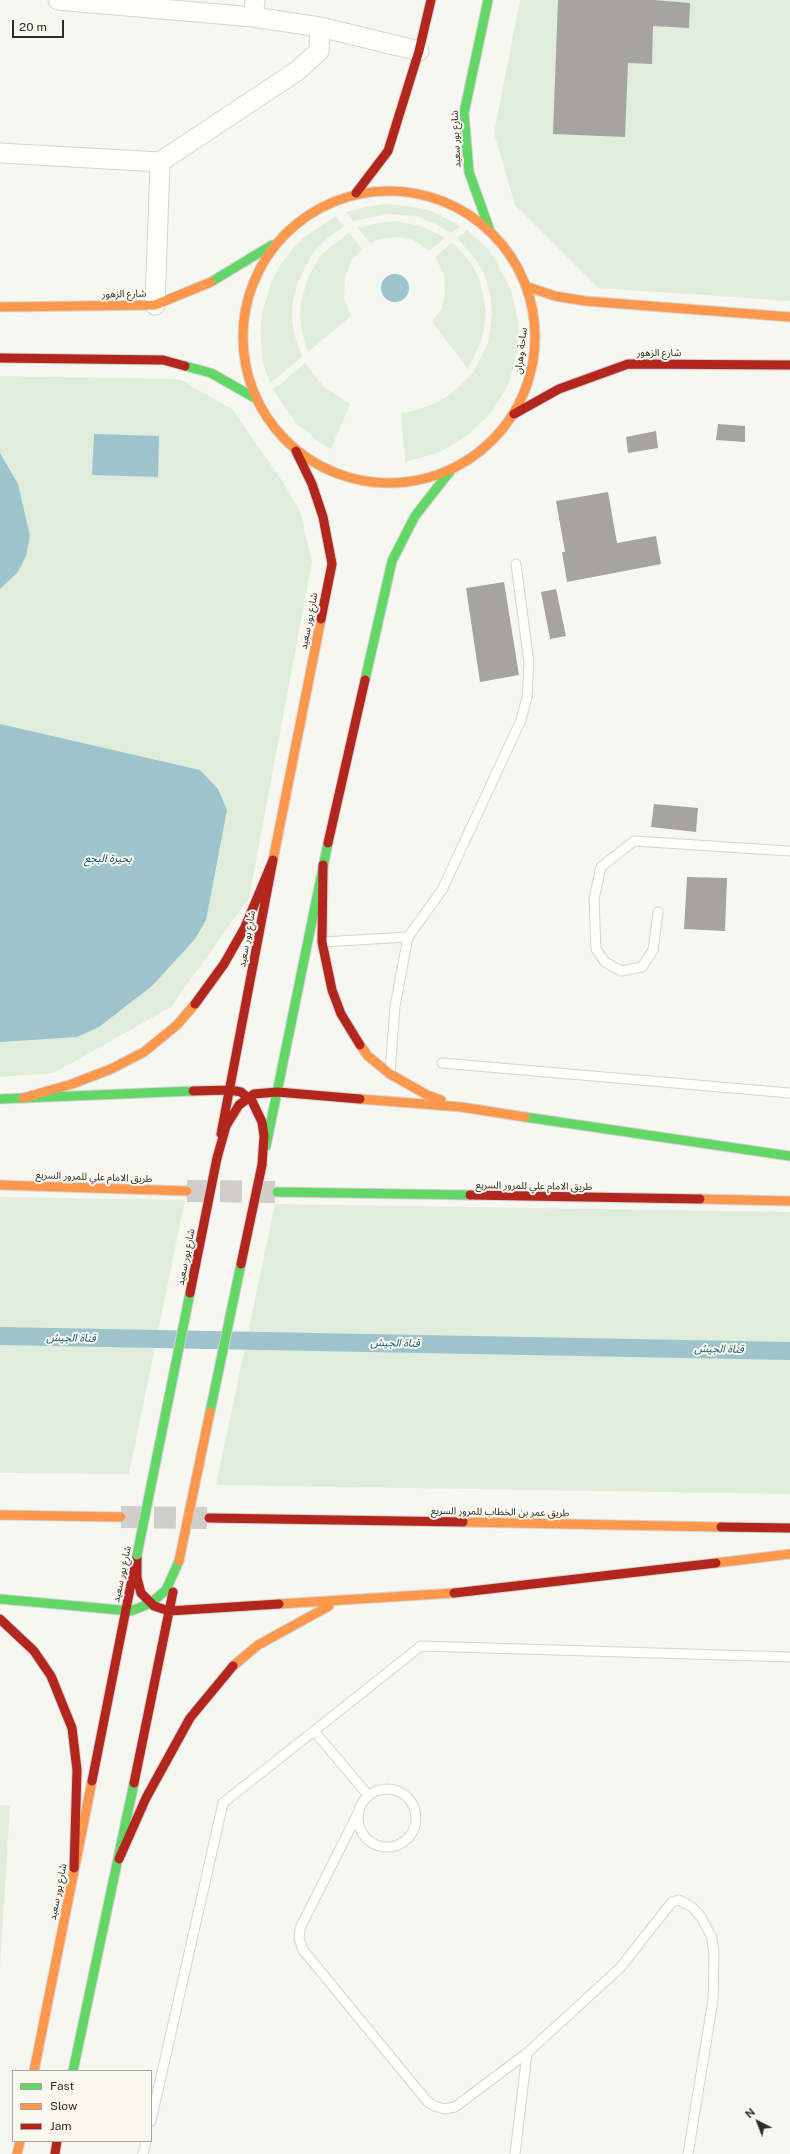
<!DOCTYPE html>
<meta charset="utf-8">
<style>
body{margin:0}
#map{position:relative;width:790px;height:2154px;overflow:hidden;background:#f7f7f2;font-family:"Public Sans",sans-serif}
canvas{display:block}
.legend{position:absolute;left:12px;top:2070px;width:140px;height:72px;box-sizing:border-box;background:#faf8ef;border:1px solid #a8a69f;margin:0;padding:5px 7px;list-style:none;font-size:12px;color:#2d2c28}
.legend li{display:flex;align-items:center;gap:8px;height:20px}
.legend b{width:20px;border:1px solid #a8a69f}
.north{position:absolute;left:738px;top:2102px;width:40px;height:40px;-webkit-text-stroke:3px #faf8ef;paint-order:stroke;rotate:318deg;font-size:11px;font-weight:700;line-height:16px;text-align:center;color:#2d2c28}
.north::after{content:'';display:block;margin:auto;width:14px;height:18px;background:#2d2c28;clip-path:polygon(50% 0,100% 100%,50% 72%,0 100%)}
.scale{position:absolute;left:12px;top:20px;width:52px;height:18px;box-sizing:border-box;border:2px solid #2d2c28;border-top:0;padding-left:5px;font-size:12px;line-height:14px;white-space:nowrap;color:#2d2c28;-webkit-text-stroke:3px #faf8ef;paint-order:stroke}
</style>
<div id="map">
<canvas width="790" height="2154"></canvas>
<ul class="legend">
<li><b style="height:5px;background:#63d668"></b>Fast</li>
<li><b style="height:5px;background:#ff974d"></b>Slow</li>
<li><b style="height:5px;background:#b3261e"></b>Jam</li>
</ul>
<div class="north">N</div>
<div class="scale">20 m</div>
</div>
<script>
const context = document.querySelector('canvas').getContext('2d');
context.lineJoin = 'round';
function fillPath(path, color) { context.fillStyle = color; context.fill(path, 'evenodd'); }
const poly = rows => new Path2D(rows.map(r => 'M' + r).join(''));
function strokePath(path, color, width, dash) { context.strokeStyle = color; context.lineWidth = width; context.lineCap = dash ? 'butt' : 'round'; context.setLineDash(dash || []); context.stroke(path); }
function write(font, color, halo, rows, align = 'center') {
  context.font = font + ' "Public Sans","Noto Sans Arabic",sans-serif'; context.lineWidth = 4; context.setLineDash([]); context.textBaseline = 'middle'; context.strokeStyle = halo; context.fillStyle = color; for (const [text, x, y, turn = 0] of rows) {
    context.save(); context.translate(x, y); context.rotate((+turn || 0) * Math.PI / 180); context.textAlign = isNaN(turn) ? turn : align; if (halo) context.strokeText(text, 0, 0); context.fillText(text, 0, 0); context.restore();
  }
}
fillPath(poly([
 [520,0,790,0,790,301,598,288,515,205,494,133],
 [386,204,414,207,429,210,461,226,451,233,438,225,416,216,389,214,353,221,346,212,371,206],
 [336,216,344,226,323,242,312,254,297,284,293,301,292,318,294,333,302,357,270,383,263,364,260,330,262,313,271,283,279,267,292,249,308,234],
 [397,221,424,227,445,238,430,251,413,240,399,237,380,239,370,243,358,228,377,223],
 [467,230,487,248,496,261,511,290,518,321,519,337,513,369,508,385,491,413,468,435,440,452,405,462,401,413,417,410,436,403,451,394,473,373,488,343,492,314,491,299,484,273,476,260,457,238],
 [349,232,362,249,352,260,345,276,344,298,351,316,308,352,301,328,300,315,301,302,308,277,321,255],
 [452,242,470,262,479,278,483,294,486,312,484,329,481,342,468,369,432,322,442,308,445,292,444,274,435,257],
 [305,363,325,388,350,404,331,449,318,441,297,424,273,390],
 [0,376,179,379,232,409,283,482,300,511,312,562,249,898,171,1007,54,1073,0,1077],
 [0,1197,185,1200,129,1474,0,1473],
 [275,1204,790,1212,790,1494,216,1485],
 [0,1805,10,1806,0,1970]
]), '#e0eddc');
fillPath(poly([
 '381 288a14 14 0 1 1 28 0a14 14 0 1 1-28 0Z',
 [94,434,159,436,158,477,92,475],
 [0,453,18,484,30,536,26,556,17,573,0,589],
 [0,724,200,770,218,789,227,810,206,920,195,939,152,986,99,1027,77,1037,0,1042]
]), '#9dc3cc');
strokePath(poly([
 [0,1336,790,1351]
]), '#9dc3cc', 18);
fillPath(poly([
 [558,0,654,0,690,3,689,28,653,26,652,64,628,63,625,137,553,134],
 [718,424,745,426,745,442,716,440],
 [656,431,658,448,628,453,626,437],
 [608,492,617,543,656,536,661,564,567,582,562,552,565,552,556,501],
 [504,582,519,675,480,682,466,588],
 [556,589,566,636,550,639,541,592],
 [654,804,698,808,696,832,651,827],
 [687,877,727,878,725,931,684,929]
]), '#a6a4a2');
strokePath(poly([
 [187,1191,276,1192],
 [121,1517,207,1518]
]), '#cfceca', 22, [22, 11]);
const lane = poly([
 [658,912,653,950,642,967,621,971,605,962,596,949,594,899,601,867,634,841,790,851],
 [322,942,408,937],
 [442,1063,790,1093],
 [390,1073,395,1006,408,937,442,890,521,720,527,697,529,663,516,564],
 [314,1731,368,1795],
 '358 1818a29 29 0 1 1 58 0a29 29 0 1 1-58 0Z',
 [357,1815,300,1928,299,1938,303,1950,427,2101,434,2106,444,2109,455,2107,527,2053,620,1968,672,1902,679,1900,692,1907,701,1917,712,1938,714,1955,713,2000,688,2154],
 [151,2121,223,1803,421,1646,790,1657],
 [143,2154,146,2141],
 [515,2154,527,2053]
]);
const street = poly([
 [58,0,253,17,320,27,419,51],
 [253,17,255,0],
 [0,153,160,162,297,71,319,51,320,27],
 [155,305,160,162]
]);
const fast = poly([
 [488,0,464,113,469,172,489,228],
 [211,282,272,245],
 [185,366,211,373,255,398],
 [365,680,392,561,415,516,451,470],
 [0,1099,193,1091],
 [525,1117,790,1156],
 [266,1146,328,843],
 [277,1192,470,1195],
 [0,1599,131,1611,151,1603,166,1590,179,1561],
 [73,2071,134,1783]
]);
const slow = poly([
 '243 337a146 146 0 1 1 292 0a146 146 0 1 1-292 0Z',
 [528,287,555,296,585,301,790,317],
 [0,307,155,305,211,282],
 [273,860,321,619],
 [360,1045,368,1056,390,1074,427,1095,441,1100],
 [23,1098,72,1084,111,1069,144,1052,177,1025,195,1004],
 [360,1099,461,1107,525,1117],
 [0,1185,187,1191],
 [700,1199,790,1201],
 [0,1515,121,1517],
 [463,1522,721,1527],
 [716,1563,790,1554],
 [279,1604,454,1593],
 [233,1666,258,1645,329,1606],
 [34,2071,92,1781],
 [17,2154,20,2141]
]);
const jam = poly([
 [356,193,388,151,419,51,431,0],
 [0,358,163,360,185,366],
 [514,414,559,389,628,364,790,365],
 [296,451,312,484,323,517,332,564,321,619],
 [328,843,365,680],
 [323,865,322,942,332,990,341,1014,360,1045],
 [195,1004,224,964,245,927,273,860],
 [193,1091,230,1090,241,1092,252,1101,262,1122,264,1136,262,1165],
 [221,1134,273,860],
 [217,1158,226,1126,239,1105,254,1094,277,1092,360,1099],
 [470,1195,700,1199],
 [209,1518,463,1522],
 [721,1527,790,1528],
 [137,1555,137,1578,141,1593,154,1606,169,1611,279,1604],
 [454,1593,716,1563],
 [0,1619,34,1651,51,1676,72,1728,77,1770,74,1868],
 [92,1781,135,1564],
 [134,1783,173,1592],
 [119,1859,146,1798,190,1718,233,1666],
 [55,2154,57,2141]
]);
strokePath(lane, '#d5d4d0', 11);
strokePath(street, '#d5d4d0', 21);
strokePath(fast, '#d5d4d0', 11);
strokePath(slow, '#d5d4d0', 11);
strokePath(jam, '#d5d4d0', 11);
strokePath(lane, '#fefefd', 9);
strokePath(street, '#fefefd', 19);
strokePath(fast, '#63d668', 9);
strokePath(slow, '#ff974d', 9);
strokePath(jam, '#b3261e', 9);
const fastBridge = poly([
 [210,1412,241,1264],
 [137,1555,190,1293]
]);
const slowBridge = poly([
 [179,1561,210,1412]
]);
const jamBridge = poly([
 [241,1264,262,1165],
 [190,1293,217,1158]
]);
strokePath(fastBridge, '#d5d4d0', 11, []);
strokePath(slowBridge, '#d5d4d0', 11, []);
strokePath(jamBridge, '#d5d4d0', 11, []);
strokePath(fastBridge, '#63d668', 9);
strokePath(slowBridge, '#ff974d', 9);
strokePath(jamBridge, '#b3261e', 9);
write('10px', '#2d2c28', '#faf8ef', [
 ["شارع بور سعيد",456,139,-93],
 ["شارع الزهور",124,294,-1],
 ["ساحة وهران",521,351,-83],
 ["شارع الزهور",659,353],
 ["شارع بور سعيد",309,621,-79],
 ["شارع بور سعيد",247,939,-80],
 ["طريق الامام علي للمرور السريع",94,1177,2],
 ["طريق الامام علي للمرور السريع",534,1186,1],
 ["شارع بور سعيد",186,1257,-79],
 ["طريق عمر بن الخطاب للمرور السريع",500,1512,1],
 ["شارع بور سعيد",122,1574,-78],
 ["شارع بور سعيد",58,1892,-79]
]);
write('italic 11px', '#0f5969', '#faf8ef', [
 ["بحيرة البجع",108,859],
 ["قناة الجيش",71,1338,1],
 ["قناة الجيش",395,1343,1],
 ["قناة الجيش",719,1349,1]
]);
</script>
